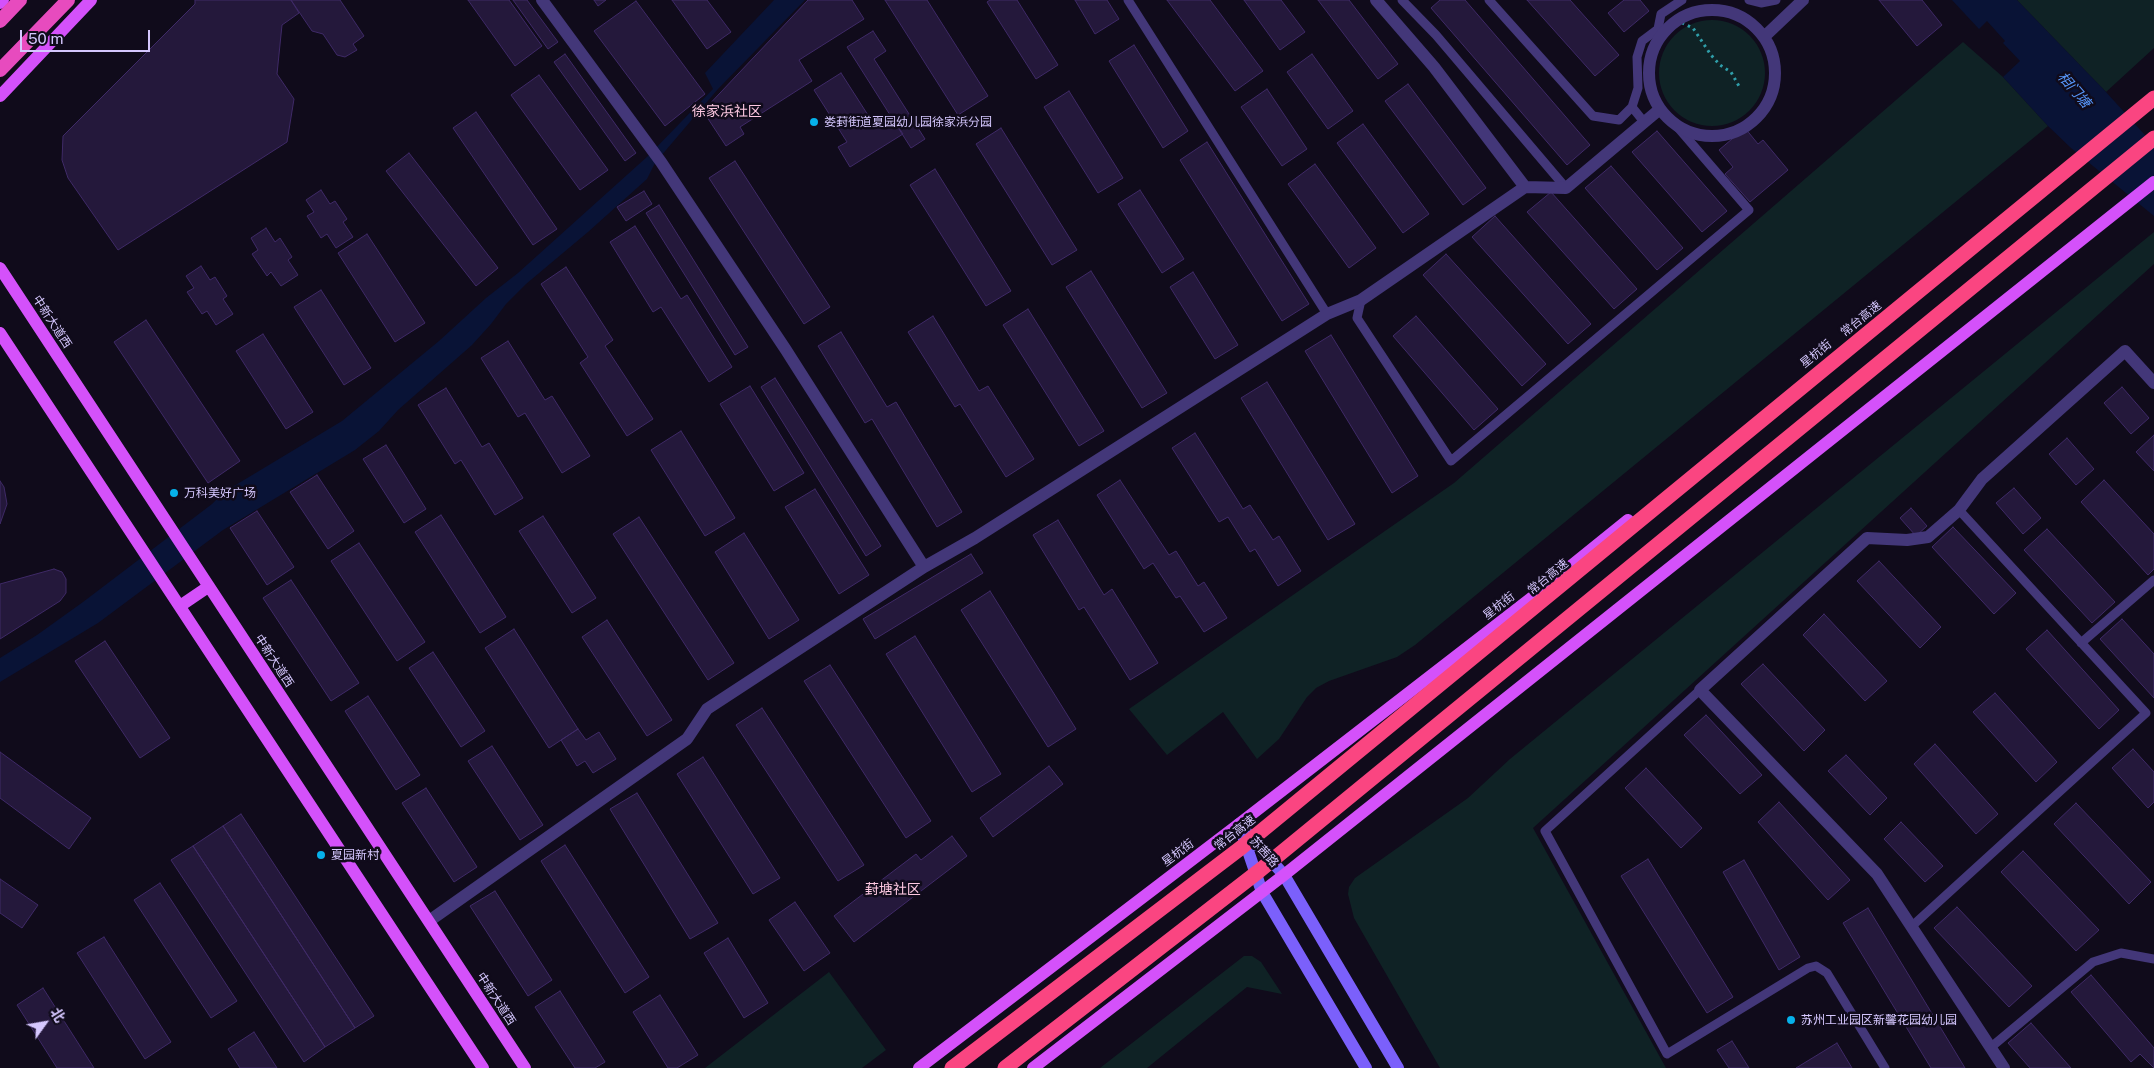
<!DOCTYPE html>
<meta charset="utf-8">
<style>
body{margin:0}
#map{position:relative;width:2154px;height:1068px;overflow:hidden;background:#100b1b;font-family:"Public Sans","Noto Sans SC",sans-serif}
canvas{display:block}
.north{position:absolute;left:20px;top:998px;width:50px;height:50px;-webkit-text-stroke:4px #100b1b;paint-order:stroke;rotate:58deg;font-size:14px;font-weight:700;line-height:20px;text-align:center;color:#d5c7fe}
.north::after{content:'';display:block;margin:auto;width:18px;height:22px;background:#d5c7fe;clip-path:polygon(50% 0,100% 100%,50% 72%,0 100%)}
.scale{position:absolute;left:20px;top:30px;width:130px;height:22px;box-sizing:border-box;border:2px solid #d5c7fe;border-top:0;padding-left:6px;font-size:15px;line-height:18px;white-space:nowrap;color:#d5c7fe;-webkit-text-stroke:4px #100b1b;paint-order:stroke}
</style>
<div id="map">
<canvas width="2154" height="1068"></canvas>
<div class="north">北</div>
<div class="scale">50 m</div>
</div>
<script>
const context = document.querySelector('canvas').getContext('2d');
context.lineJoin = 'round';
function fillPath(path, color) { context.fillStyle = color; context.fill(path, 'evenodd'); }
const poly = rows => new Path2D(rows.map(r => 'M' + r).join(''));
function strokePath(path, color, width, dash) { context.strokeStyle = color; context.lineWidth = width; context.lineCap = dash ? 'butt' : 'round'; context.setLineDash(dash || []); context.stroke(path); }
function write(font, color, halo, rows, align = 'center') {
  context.font = font + ' "Public Sans","Noto Sans SC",sans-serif'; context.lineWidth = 5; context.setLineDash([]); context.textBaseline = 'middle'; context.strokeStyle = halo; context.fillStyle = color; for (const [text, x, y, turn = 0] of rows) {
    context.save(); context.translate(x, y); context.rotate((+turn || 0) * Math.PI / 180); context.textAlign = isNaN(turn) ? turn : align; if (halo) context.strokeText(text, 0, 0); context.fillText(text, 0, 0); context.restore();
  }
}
fillPath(poly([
 [2017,0,2154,0,2154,48,2106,92],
 '1659 73a53 53 0 1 1 106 0a53 53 0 1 1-106 0Z',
 [1963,42,2003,77,2048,126,1415,645,1397,657,1329,681,1316,688,1307,697,1279,739,1257,759,1223,712,1167,755,1129,709,1454,483],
 [2154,232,2154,264,1533,828,1666,1068,1440,1068,1354,918,1348,894,1349,887,1355,878,1468,798,1510,759],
 [1244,956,1252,956,1261,962,1282,994,1247,987,1147,1068,1100,1068],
 [829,972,886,1050,862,1068,705,1068]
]), '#0f2225');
fillPath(poly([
 [774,0,805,0,718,89,655,163,647,179,588,232,526,284,506,304,491,324,472,345,398,410,379,431,355,450,223,530,98,623,0,682,0,658,37,635,83,602,212,504,224,492,342,421,439,341,486,298,518,273,648,156,713,89,705,73],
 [1952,0,2017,0,2106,92,2154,145,2154,216,2071,148,2048,126,2003,77,2020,61,2003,43,2005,41,1987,21,1979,29]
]), '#091336');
const building = poly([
 [195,0,291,0,299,13,282,25,277,74,294,99,287,142,118,250,68,178,62,160,63,136,195,4,195,0],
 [291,0,340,0,364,36,353,44,357,50,345,57,337,55,323,34,312,31,291,0],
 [468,0,509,0,542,46,515,66,468,0],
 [513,0,527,0,558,42,548,49,513,0],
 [594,0,606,0,598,6,594,0],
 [672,0,707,0,731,32,707,49,672,0],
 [808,0,852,0,864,19,799,60,812,81,740,127,744,134,726,146,703,111,808,0],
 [885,0,927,0,988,96,958,115,885,0],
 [990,0,1017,0,1058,65,1036,79,987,2,990,0],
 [1075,0,1107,0,1119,19,1095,34,1075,0],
 [1167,0,1210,0,1263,71,1235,91,1167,0],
 [1244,0,1281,0,1305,32,1280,50,1244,0],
 [1318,0,1349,0,1398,64,1378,79,1318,0],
 [1440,0,1465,0,1590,145,1567,165,1431,8,1440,0],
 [1527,0,1570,0,1619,55,1595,76,1527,0],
 [1624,0,1640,0,1649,11,1624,32,1608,13,1624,0],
 [1879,0,1922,0,1942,25,1917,46,1879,0],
 [636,1,705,94,665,126,594,31,636,1],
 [873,31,886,51,874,59,925,139,911,148,847,47,873,31],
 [1134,45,1188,131,1163,148,1109,61,1134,45],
 [565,54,636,153,625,161,554,62,565,54],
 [1312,54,1353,111,1328,129,1287,72,1312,54],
 [841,73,875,126,891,116,903,134,850,167,838,147,847,142,814,90,841,73],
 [539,75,608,170,580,190,511,95,539,75],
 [1408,84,1486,188,1463,205,1385,101,1408,84],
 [1267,89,1307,149,1282,166,1241,107,1267,89],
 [1069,91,1123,178,1098,193,1044,107,1069,91],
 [476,112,557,229,533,245,453,128,476,112],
 [1363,124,1429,214,1403,233,1337,143,1363,124],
 [1001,128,1077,250,1052,265,976,144,1001,128],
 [1745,128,1758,144,1763,140,1788,170,1750,202,1725,174,1733,167,1719,150,1745,128],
 [1657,131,1727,211,1702,232,1632,152,1657,131],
 [1207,142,1309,304,1282,321,1180,160,1207,142],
 [409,153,498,268,476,286,386,171,409,153],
 [735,161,830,307,804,324,709,178,735,161],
 [1315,164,1376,248,1349,268,1288,184,1315,164],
 [1611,166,1683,248,1657,270,1585,188,1611,166],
 [935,169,1011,291,986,306,910,185,935,169],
 [321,190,330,204,335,201,347,219,343,222,353,237,336,248,327,234,321,238,307,216,314,212,306,200,321,190],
 [1140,190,1184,259,1162,273,1118,204,1140,190],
 [644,191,652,204,626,221,617,207,644,191],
 [1551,192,1637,289,1614,309,1527,212,1551,192],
 [659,205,748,347,735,355,646,213,659,205],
 [1495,216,1591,324,1568,344,1472,237,1495,216],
 [635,226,681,299,687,295,732,367,709,382,661,307,653,312,610,242,635,226],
 [266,228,275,242,280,238,292,257,288,260,298,275,281,286,271,272,267,276,252,254,258,250,251,238,266,228],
 [367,234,425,323,395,342,338,253,367,234],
 [1446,254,1546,364,1522,386,1423,275,1446,254],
 [201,266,210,280,215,277,227,296,223,299,233,314,216,325,207,311,202,314,187,292,194,288,186,276,201,266],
 [566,267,613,340,605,346,653,419,627,436,580,363,588,357,541,284,566,267],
 [1091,271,1167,393,1142,408,1066,287,1091,271],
 [1193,272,1238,345,1215,359,1170,287,1193,272],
 [321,290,371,368,344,385,294,307,321,290],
 [1028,309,1104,431,1079,446,1003,325,1028,309],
 [933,316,979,391,988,386,1034,459,1006,477,960,404,955,407,908,332,933,316],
 [1416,316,1498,409,1474,430,1393,336,1416,316],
 [146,320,240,461,208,483,114,342,146,320],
 [841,332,887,407,896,402,962,512,937,527,872,419,865,423,818,346,841,332],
 [263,334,313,412,286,429,236,351,263,334],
 [1331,335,1418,476,1392,493,1305,351,1331,335],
 [508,341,545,400,552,396,590,456,562,473,525,413,518,417,481,358,508,341],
 [775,378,881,546,866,556,761,387,775,378],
 [1267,382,1355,524,1328,540,1241,398,1267,382],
 [750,386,804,473,774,491,720,404,750,386],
 [2122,387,2149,418,2131,434,2104,403,2122,387],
 [446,388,482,447,489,443,523,498,495,515,461,460,455,464,418,405,446,388],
 [681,431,735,518,705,536,651,450,681,431],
 [1195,433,1243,509,1250,505,1273,540,1279,536,1301,571,1278,586,1255,549,1250,552,1228,517,1219,522,1172,448,1195,433],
 [2154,435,2154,471,2136,452,2154,435],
 [2067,438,2094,469,2076,485,2049,454,2067,438],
 [386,445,426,509,404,523,363,459,386,445],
 [317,475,354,531,328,549,290,492,317,475],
 [1120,480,1169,555,1176,551,1198,586,1204,582,1227,618,1204,632,1180,596,1176,598,1153,563,1144,569,1097,495,1120,480],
 [2104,480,2154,534,2154,569,2148,575,2081,502,2104,480],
 [0,481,4,487,7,504,0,524,0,481],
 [2014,488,2041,518,2023,534,1996,503,2014,488],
 [815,489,869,575,839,594,785,507,815,489],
 [1911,508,1927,526,1916,536,1900,518,1911,508],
 [257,511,294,567,267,585,230,528,257,511],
 [441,515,506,617,480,633,415,532,441,515],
 [543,516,596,598,572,613,519,531,543,516],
 [639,517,734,663,708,680,613,534,639,517],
 [1058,520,1104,595,1112,589,1158,663,1130,680,1084,607,1079,610,1033,535,1058,520],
 [1953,527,2016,593,1994,614,1932,547,1953,527],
 [2047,529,2115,602,2092,623,2024,550,2047,529],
 [744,533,799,620,769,639,715,552,744,533],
 [359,543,425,642,397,661,331,561,359,543],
 [971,554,983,573,875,639,863,619,971,554],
 [1879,561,1941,627,1920,648,1857,581,1879,561],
 [54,569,62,572,66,579,66,593,60,601,0,639,0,584,54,569],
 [291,580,359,683,331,701,263,598,291,580],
 [990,591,1076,729,1048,747,961,610,990,591],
 [1824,614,1887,681,1865,701,1803,635,1824,614],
 [2122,619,2154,654,2154,698,2100,639,2122,619],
 [607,620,672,720,647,736,582,637,607,620],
 [514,629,578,729,549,748,485,648,514,629],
 [2047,630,2119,710,2099,729,2026,649,2047,630],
 [915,636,1001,774,972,792,886,654,915,636],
 [105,641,170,738,140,758,75,661,105,641],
 [433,652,485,731,461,747,409,668,433,652],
 [1763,664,1825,730,1804,751,1741,684,1763,664],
 [830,665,931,821,906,838,804,681,830,665],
 [1995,693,2057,762,2036,782,1973,712,1995,693],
 [368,696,420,775,396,790,345,711,368,696],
 [762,708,864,865,838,881,736,725,762,708],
 [1706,715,1762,775,1740,794,1684,735,1706,715],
 [578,729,586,740,599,732,616,759,593,773,585,761,577,766,561,740,578,729],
 [1935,744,1998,814,1976,834,1914,764,1935,744],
 [492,746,543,825,520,840,468,761,492,746],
 [2133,749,2154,772,2154,802,2148,808,2112,768,2133,749],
 [0,752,91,818,69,849,0,798,0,752],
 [1846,755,1887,798,1870,815,1828,771,1846,755],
 [703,757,780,878,753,894,677,774,703,757],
 [1049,766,1063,784,993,837,980,818,1049,766],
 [1646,768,1702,828,1681,848,1625,788,1646,768],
 [426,788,477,867,454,882,402,803,426,788],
 [637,793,718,923,690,939,610,809,637,793],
 [1779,802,1850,880,1828,900,1758,822,1779,802],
 [2076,803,2151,882,2129,904,2054,824,2076,803],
 [241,814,374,1016,355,1028,223,826,241,814],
 [1901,822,1943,866,1925,882,1884,839,1901,822],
 [223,826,355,1028,325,1047,193,846,223,826],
 [952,836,967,856,854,942,834,916,916,854,921,860,952,836],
 [565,845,649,977,625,993,541,861,565,845],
 [193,846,325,1047,304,1062,171,860,193,846],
 [2023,851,2099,930,2076,951,2001,872,2023,851],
 [1648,859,1733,997,1707,1013,1621,876,1648,859],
 [1744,860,1800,957,1779,970,1723,872,1744,860],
 [0,879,38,905,22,928,0,913,0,879],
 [160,883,237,1001,211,1018,134,900,160,883],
 [495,891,552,980,528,996,470,906,495,891],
 [795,902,830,953,804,971,769,920,795,902],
 [1957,907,2032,986,2009,1007,1934,928,1957,907],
 [1868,908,1965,1068,1931,1068,1843,923,1868,908],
 [104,937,171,1042,145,1059,77,953,104,937],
 [728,938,768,1003,744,1018,704,953,728,938],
 [2091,975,2154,1048,2154,1068,2140,1054,2131,1062,2071,992,2091,975],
 [43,988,94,1068,57,1068,17,1005,43,988],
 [560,991,605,1062,595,1068,575,1068,535,1007,560,991],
 [660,995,698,1055,677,1068,668,1068,633,1012,660,995],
 [2031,1023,2071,1068,2030,1068,2008,1043,2031,1023],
 [254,1032,277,1068,240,1068,228,1049,254,1032],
 [1732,1041,1749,1068,1729,1068,1717,1050,1732,1041],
 [1837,1043,1852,1068,1796,1068,1837,1043]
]);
fillPath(building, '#24183b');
strokePath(building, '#3f2a67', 1);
strokePath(poly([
 [1676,20,1693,28,1711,55,1720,65,1731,72,1740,88]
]), '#2f9ea9', 3, [2.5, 4]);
strokePath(poly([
 [1128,0,1327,314],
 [1402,0,1436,35,1566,188],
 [1489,0,1593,116,1619,120,1632,107,1638,88,1637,57,1642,41,1658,29],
 [1749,0,1761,3,1776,0],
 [1662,34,1658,29,1661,14,1682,0],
 [1632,107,1644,122],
 [1361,300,1357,318,1451,461,1749,210,1674,123],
 [2081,643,2154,580],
 [1700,690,1545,831,1667,1054,1808,968,1816,966,1827,973,1885,1068],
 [1911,927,2146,713,1959,510],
 [1990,1048,2093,962,2121,953,2154,959]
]), '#433779', 9);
strokePath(poly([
 [542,0,661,162,786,350,924,567],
 [1376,0,1434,67,1525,187,1566,188,1660,109],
 '1649 73a63 63 0 1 1 126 0a63 63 0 1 1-126 0Z',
 [1764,37,1803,0],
 [429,921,687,739,707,709,924,567,975,538,1327,314,1361,300,1525,187],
 [2004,1068,1877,874,1700,690,1867,538,1907,540,1928,537,1959,510,1982,479,2125,351,2154,383]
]), '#433779', 12);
strokePath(poly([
 [1239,824,1284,875,1398,1068],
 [1243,836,1262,892,1366,1068]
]), '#7b60fb', 12);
strokePath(poly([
 [0,3,3,0],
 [0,96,91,0],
 [0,268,525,1068],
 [0,333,483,1068],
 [180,606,208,587],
 [919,1068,1239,824,1530,599,1628,520],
 [1033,1068,1284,875,2154,182]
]), '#d451fa', 12);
strokePath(poly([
 [0,21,20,0],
 [0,70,68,0]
]), '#e74bbe', 14);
strokePath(poly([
 [952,1068,1242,847,2154,98],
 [1005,1068,1259,871,2154,138]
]), '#fa4581', 15);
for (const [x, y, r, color] of [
 [814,122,5,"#06b1ea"],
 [174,493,5,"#06b1ea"],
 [321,855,5,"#06b1ea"],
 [1791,1020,5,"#06b1ea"]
]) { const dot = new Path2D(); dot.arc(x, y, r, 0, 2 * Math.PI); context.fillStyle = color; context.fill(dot); strokePath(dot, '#100b1b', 2); }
write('12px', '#d5c7fe', '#100b1b', [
 ["娄葑街道夏园幼儿园徐家浜分园",824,122],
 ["万科美好广场",184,493],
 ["夏园新村",331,855],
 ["苏州工业园区新馨花园幼儿园",1801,1020]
], 'left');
write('12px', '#d5c7fe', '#100b1b', [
 ["常台高速",1861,319,-39],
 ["中新大道西",52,322,57],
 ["星杭街",1816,354,-39],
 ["常台高速",1548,577,-39],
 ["星杭街",1499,606,-38],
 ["中新大道西",274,661,57],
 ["常台高速",1235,833,-38],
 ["苏茜路",1264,852,48],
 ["星杭街",1178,853,-37],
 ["中新大道西",496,999,57]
]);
write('italic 14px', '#5797fb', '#100b1b', [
 ["相门塘",2074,90,49]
]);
write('14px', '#fec9e2', '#100b1b', [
 ["徐家浜社区",727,112],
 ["葑塘社区",893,890]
]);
</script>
